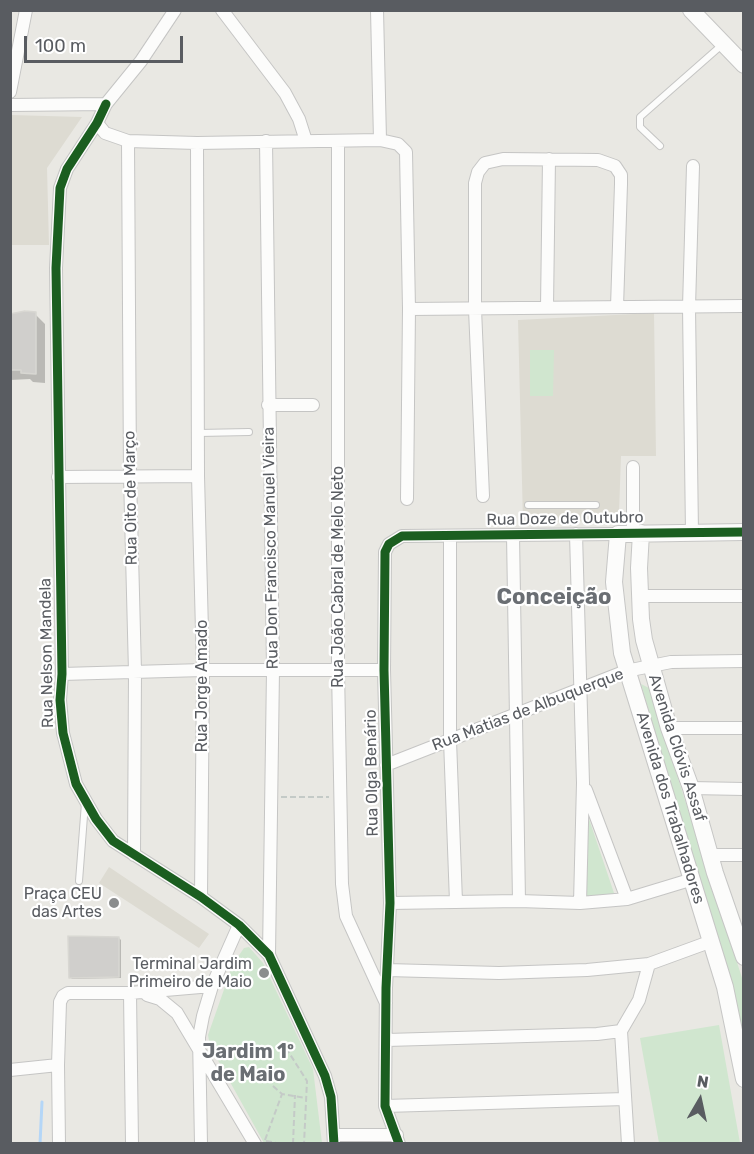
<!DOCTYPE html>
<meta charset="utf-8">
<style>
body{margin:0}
#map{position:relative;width:754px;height:1154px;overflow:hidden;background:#e9e8e3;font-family:Rubik,sans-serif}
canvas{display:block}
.frame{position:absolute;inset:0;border:12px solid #595c61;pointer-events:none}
.north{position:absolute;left:670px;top:1070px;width:60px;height:60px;-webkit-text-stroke:4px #fff;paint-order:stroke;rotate:9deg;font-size:16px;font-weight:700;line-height:24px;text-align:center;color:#595c61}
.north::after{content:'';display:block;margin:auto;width:21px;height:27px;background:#595c61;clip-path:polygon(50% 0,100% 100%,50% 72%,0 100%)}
.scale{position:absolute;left:24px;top:36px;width:159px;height:27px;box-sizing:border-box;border:3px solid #595c61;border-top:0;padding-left:8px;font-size:18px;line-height:21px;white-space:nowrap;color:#595c61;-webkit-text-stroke:4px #fff;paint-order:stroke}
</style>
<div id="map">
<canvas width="754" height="1154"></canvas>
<div class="frame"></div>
<div class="north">N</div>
<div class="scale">100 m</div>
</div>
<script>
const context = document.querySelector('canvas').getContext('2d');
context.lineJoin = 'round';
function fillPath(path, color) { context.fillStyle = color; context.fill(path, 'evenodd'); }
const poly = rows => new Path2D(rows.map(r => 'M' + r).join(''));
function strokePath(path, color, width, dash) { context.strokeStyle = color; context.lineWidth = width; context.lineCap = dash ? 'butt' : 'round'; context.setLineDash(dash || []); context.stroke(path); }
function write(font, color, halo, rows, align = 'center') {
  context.font = font + ' Rubik,sans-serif'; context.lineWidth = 4.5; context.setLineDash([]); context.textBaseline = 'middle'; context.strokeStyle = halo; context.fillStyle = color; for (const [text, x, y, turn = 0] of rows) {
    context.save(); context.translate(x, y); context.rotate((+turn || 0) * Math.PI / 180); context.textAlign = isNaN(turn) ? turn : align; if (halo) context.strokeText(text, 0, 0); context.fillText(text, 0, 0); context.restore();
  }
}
fillPath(poly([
 [11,115,82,117,47,168,49,245,11,245],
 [654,313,656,456,621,456,619,513,616,518,608,521,523,522,518,320],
 [109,867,209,934,199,948,99,883]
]), '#dddbd2');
fillPath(poly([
 [530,350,554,350,553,396,530,396],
 [641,684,649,688,743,981,743,1031],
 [587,813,615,896,587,899],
 [249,947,263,963,313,1069,322,1143,264,1143,210,1046,208,1035,233,964,244,948],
 [719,1025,740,1143,659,1143,640,1038]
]), '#d0e6cf');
fillPath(poly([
 [35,314,45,324,45,383,33,382,30,379,10,380,10,316],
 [119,938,121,940,121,978,72,979,70,977]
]), '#0003');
strokePath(poly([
 [40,1144,42,1102]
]), '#b4d6f7', 3);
const building = poly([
 [25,311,36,312,36,374,21,373,21,370,10,370,10,314,25,311],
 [68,936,119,937,119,977,69,978,68,936]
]);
fillPath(building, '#d0cfcc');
strokePath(building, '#d8d7d2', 1.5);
const lane = poly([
 [660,146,640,127,640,117,723,44],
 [199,433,249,432],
 [528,505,596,505],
 [79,881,85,803]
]);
const street = poly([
 [222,10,285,93,299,119,306,141],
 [377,10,380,140],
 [10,92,26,10],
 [106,104,97,123,67,169,60,188,56,268,62,674,60,700,63,733,76,784,96,819,113,841,201,897,239,925,269,955,325,1076,331,1097,334,1144],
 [10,105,106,104,141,61,175,10],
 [97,123,105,133,128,141,197,143,380,140,398,144,406,152,409,309,407,499],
 [128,141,130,476,135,672,134,855],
 [266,141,273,670,269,955],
 [338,141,338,670,342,884,346,916,386,1003],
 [197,143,198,476,203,670,201,897],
 [547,307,549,159],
 [409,309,744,306],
 [268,405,313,405],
 [58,477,198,476],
 [483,496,475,309,475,183,478,172,485,163,503,159,598,160,615,166,621,175,621,184,617,307],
 [692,533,689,307,693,166],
 [576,534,583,783,580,903],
 [633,534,633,467],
 [513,535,519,901],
 [450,536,450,740,456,902],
 [640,596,744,596],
 [62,674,203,670,384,670],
 [669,728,744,728],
 [386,765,626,671,671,662,744,661],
 [691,788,744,789],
 [586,790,627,899],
 [710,855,744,855],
 [390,903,519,901,580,903,627,899,693,879],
 [387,970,499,973,587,970,649,964,712,941],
 [130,993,132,1144],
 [147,995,160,999,177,1013,255,1144],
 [621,1031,628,1144],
 [387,1040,597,1034,621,1031,639,1000,649,964],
 [10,1070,58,1065],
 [385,1106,625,1099],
 [334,1135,397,1135],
 [59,1144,58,1065,60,1002,63,996,68,993,130,993,212,986],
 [201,1144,199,1037,203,1016,212,986,239,925],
 [399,1144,385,1106,386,988,390,903,384,670,385,552,389,544,402,536,618,534]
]);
const secondary = poly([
 [691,10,744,65],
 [744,532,618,534,614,582,622,653,725,987,744,1079],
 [641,533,639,568,641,619,644,640,669,728,691,788,715,873,744,957]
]);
strokePath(lane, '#c5c5c4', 8);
strokePath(street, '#c5c5c4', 14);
strokePath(secondary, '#c6c6c5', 18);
strokePath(poly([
 [281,797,329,797],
 [286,1048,307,1081,304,1144],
 [273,1086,282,1094,306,1098],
 [265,1140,282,1094],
 [266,1141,282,1144],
 [293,1144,295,1095]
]), '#c4cac7', 2, [6, 3]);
strokePath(lane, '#fcfcfb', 6);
strokePath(street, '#fcfcfb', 12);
strokePath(secondary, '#fcfcfb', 16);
strokePath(poly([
 [106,104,97,123,67,169,60,188,56,268,62,674,60,700,63,733,76,784,96,819,113,841,201,897,239,925,269,955,325,1076,331,1097,334,1144],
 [399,1144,385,1106,386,988,390,903,384,670,385,552,389,544,402,536,744,532]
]), '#1b5e20', 9);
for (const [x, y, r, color] of [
 [114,903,6,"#8b8d8e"],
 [264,973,6,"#8b8d8e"]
]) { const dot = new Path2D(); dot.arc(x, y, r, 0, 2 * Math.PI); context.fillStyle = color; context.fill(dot); strokePath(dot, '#fff', 2); }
write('16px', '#595c61', '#fff', [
 ["Rua Oito de Março",131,498,-91],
 ["Rua Doze de Outubro",565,519,-1],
 ["Rua Don Francisco Manuel Vieira",271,548,-91],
 ["Rua João Cabral de Melo Neto",338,577,-90],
 ["Rua Nelson Mandela",47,653,-91],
 ["Rua Jorge Amado",202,686,-90],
 ["Rua Matias de Albuquerque",528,710,-21],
 ["Avenida Clóvis Assaf",677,748,72],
 ["Rua Olga Benário",372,773,-91],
 ["Avenida dos Trabalhadores",670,808,73]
]);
write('16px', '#595c61', '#fff', [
 ["Praça CEU",102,894],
 ["das Artes",102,912],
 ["Terminal Jardim",252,964],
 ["Primeiro de Maio",252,982]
], 'right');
write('bold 20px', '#6a6e73', '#fff', [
 ["Jardim 1º",248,1052],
 ["de Maio",248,1075]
]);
write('bold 22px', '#6a6e73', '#fff', [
 ["Conceição",554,598]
]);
</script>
